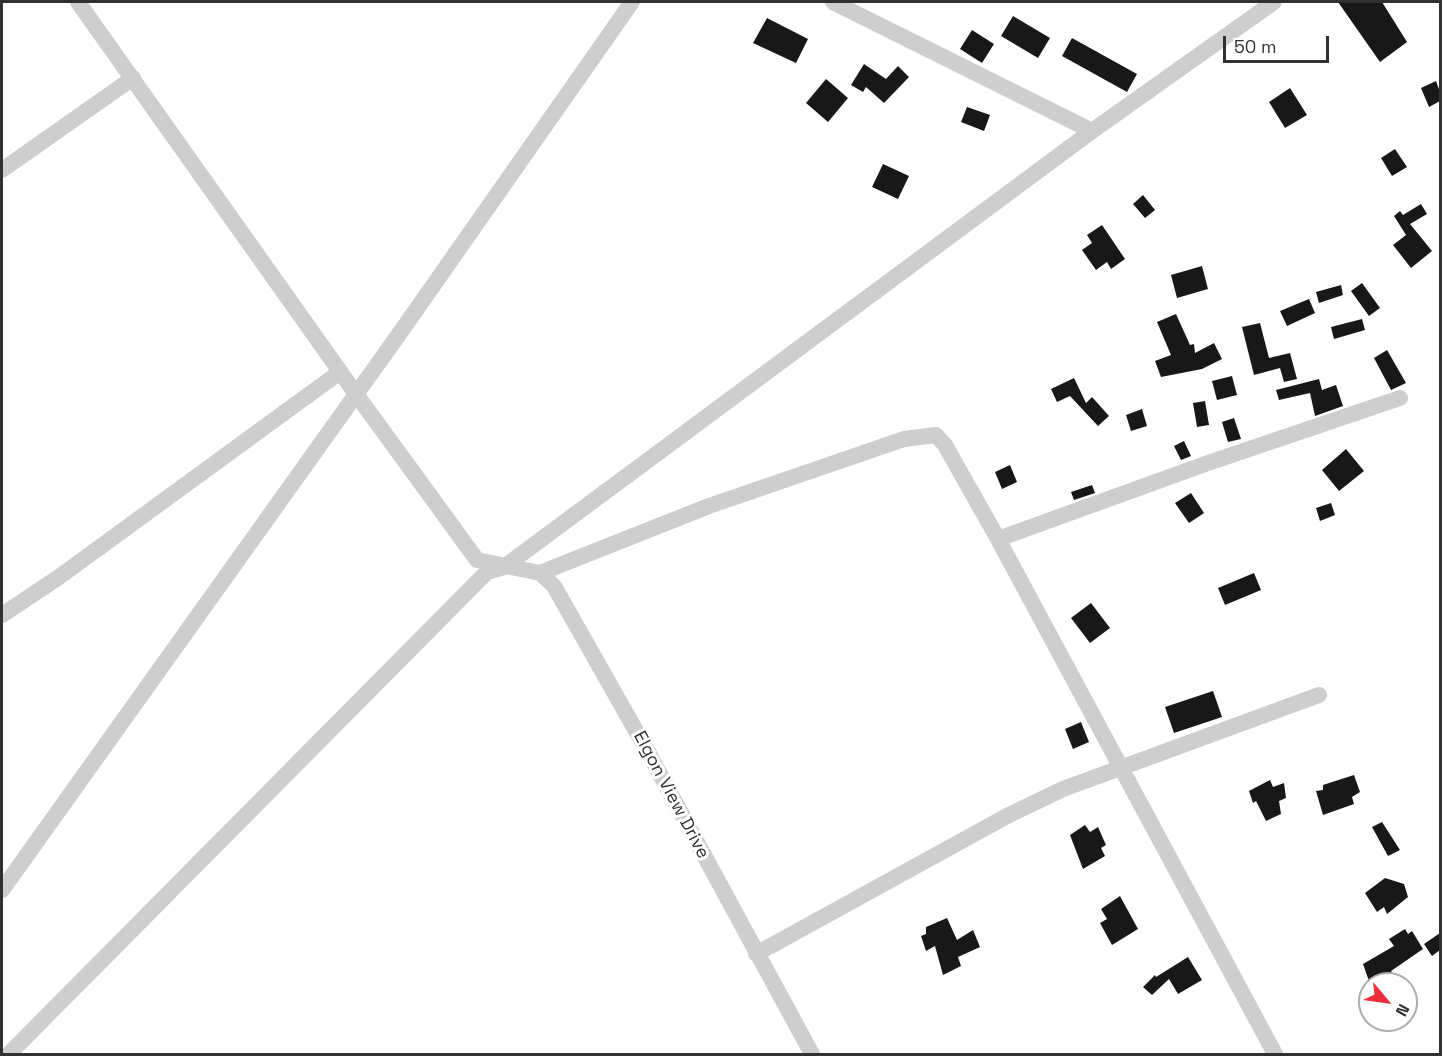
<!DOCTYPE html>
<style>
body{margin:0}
#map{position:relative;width:1442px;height:1056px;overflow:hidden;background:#fff;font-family:"Space Grotesk",sans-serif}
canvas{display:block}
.frame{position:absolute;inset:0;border:3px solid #313131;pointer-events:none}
.north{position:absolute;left:1358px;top:972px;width:60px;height:60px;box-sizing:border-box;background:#fff;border:2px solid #adadad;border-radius:50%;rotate:119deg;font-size:16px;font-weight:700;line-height:24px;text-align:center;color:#313131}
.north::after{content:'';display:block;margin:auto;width:21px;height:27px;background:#ec2f3a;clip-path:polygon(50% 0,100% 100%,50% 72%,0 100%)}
.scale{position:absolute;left:1223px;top:36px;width:106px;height:27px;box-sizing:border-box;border:3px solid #313131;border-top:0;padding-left:8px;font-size:18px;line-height:21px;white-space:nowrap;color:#313131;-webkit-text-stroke:4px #fff;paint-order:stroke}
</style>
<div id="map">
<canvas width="1442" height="1056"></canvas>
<div class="frame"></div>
<div class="north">N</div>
<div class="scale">50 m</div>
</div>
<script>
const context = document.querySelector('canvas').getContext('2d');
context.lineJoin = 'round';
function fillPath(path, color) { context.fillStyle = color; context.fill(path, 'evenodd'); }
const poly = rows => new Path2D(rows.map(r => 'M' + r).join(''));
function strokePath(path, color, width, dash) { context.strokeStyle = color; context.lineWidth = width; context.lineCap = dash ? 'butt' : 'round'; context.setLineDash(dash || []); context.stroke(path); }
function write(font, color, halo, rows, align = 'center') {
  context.font = font + ' "Space Grotesk",sans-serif'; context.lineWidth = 6; context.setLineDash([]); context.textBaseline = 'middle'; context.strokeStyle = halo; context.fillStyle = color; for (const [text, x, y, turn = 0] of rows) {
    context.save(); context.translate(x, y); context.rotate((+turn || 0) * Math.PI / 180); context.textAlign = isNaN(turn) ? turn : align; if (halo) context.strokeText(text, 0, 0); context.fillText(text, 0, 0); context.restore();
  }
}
fillPath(poly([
 [1338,2,1382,2,1407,42,1380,62],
 [1013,16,1050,38,1038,58,1001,36],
 [767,18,808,39,796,63,753,43],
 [972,30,994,44,982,63,960,49],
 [1072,38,1137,74,1127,92,1062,56],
 [864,64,886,79,898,66,909,77,884,103,866,87,863,92,851,85],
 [826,79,848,98,828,122,806,103],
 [1436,81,1440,92,1440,101,1429,107,1421,88],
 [1290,88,1307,115,1285,128,1269,102],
 [967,107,990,115,984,131,961,122],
 [1395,149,1407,167,1392,176,1381,158],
 [883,164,909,176,898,199,872,187],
 [1143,195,1155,210,1145,218,1133,204],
 [1421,204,1427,214,1410,224,1432,251,1411,268,1393,245,1406,235,1394,216,1400,211,1403,215],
 [1102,225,1125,259,1111,269,1107,262,1096,270,1082,250,1092,243,1087,235],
 [1202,266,1208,289,1177,298,1171,275],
 [1362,283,1380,308,1369,316,1351,291],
 [1341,285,1343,295,1319,303,1316,292],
 [1309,299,1315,313,1287,326,1280,311],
 [1176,314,1190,345,1194,344,1195,353,1214,343,1222,359,1202,369,1161,377,1155,361,1171,355,1157,322],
 [1362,319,1365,330,1334,339,1331,327],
 [1260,323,1269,358,1290,353,1297,379,1284,382,1280,368,1254,375,1242,327],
 [1387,350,1406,383,1391,390,1374,358],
 [1232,376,1237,395,1217,400,1212,381],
 [1074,378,1086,403,1092,397,1109,416,1098,426,1070,396,1057,402,1051,389],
 [1319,379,1322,390,1336,385,1343,406,1315,416,1310,393,1279,400,1276,390],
 [1205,401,1209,425,1197,427,1193,403],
 [1142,409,1147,426,1131,431,1126,415],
 [1234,418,1241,439,1228,442,1222,422],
 [1184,441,1191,456,1181,460,1174,446],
 [1346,449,1364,471,1339,491,1322,470],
 [1010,465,1017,482,1002,489,995,472],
 [1092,485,1095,493,1074,500,1071,492],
 [1191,493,1204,513,1189,523,1175,503],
 [1331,503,1335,515,1320,521,1316,508],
 [1254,573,1261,590,1225,605,1218,588],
 [1091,603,1110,628,1090,643,1071,618],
 [1213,691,1222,717,1174,733,1165,707],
 [1081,722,1089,742,1073,749,1065,729],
 [1354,775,1360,792,1352,797,1354,804,1323,815,1316,791,1323,790,1323,785],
 [1270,780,1273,787,1284,783,1286,798,1279,801,1281,814,1266,821,1256,801,1253,803,1249,791],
 [1382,822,1400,850,1388,856,1372,827],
 [1085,825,1090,832,1098,827,1106,845,1101,848,1105,856,1083,869,1070,835],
 [1385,878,1404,884,1408,897,1387,914,1384,907,1377,912,1365,893],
 [1120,896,1138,929,1112,945,1100,923,1107,919,1101,909],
 [947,918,957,940,973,930,980,947,958,957,961,966,943,975,935,946,926,951,921,936,926,934,926,927],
 [1405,929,1408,934,1412,931,1423,949,1391,971,1396,979,1389,984,1370,984,1363,964,1394,946,1389,939],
 [1440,933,1440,950,1432,956,1424,944],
 [1188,957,1202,980,1178,994,1169,979,1152,995,1143,987,1155,975,1156,977]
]), '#181818');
strokePath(poly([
 [78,2,356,394,477,560,540,573,554,586,648,752,812,1054],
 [833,2,1092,131],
 [2,170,133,78],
 [998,539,1208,463,1400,398],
 [540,573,709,506,904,439,936,435,945,445,998,539,1275,1054],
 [2,615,59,577,340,372],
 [2,890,402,330,632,2],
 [756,954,1007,816,1063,789,1319,695],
 [9,1054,487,572,504,567,1092,131,1274,2]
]), '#cecece', 16);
write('18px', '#313131', '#fff', [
 ["Elgon View Drive",671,795,62]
]);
</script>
